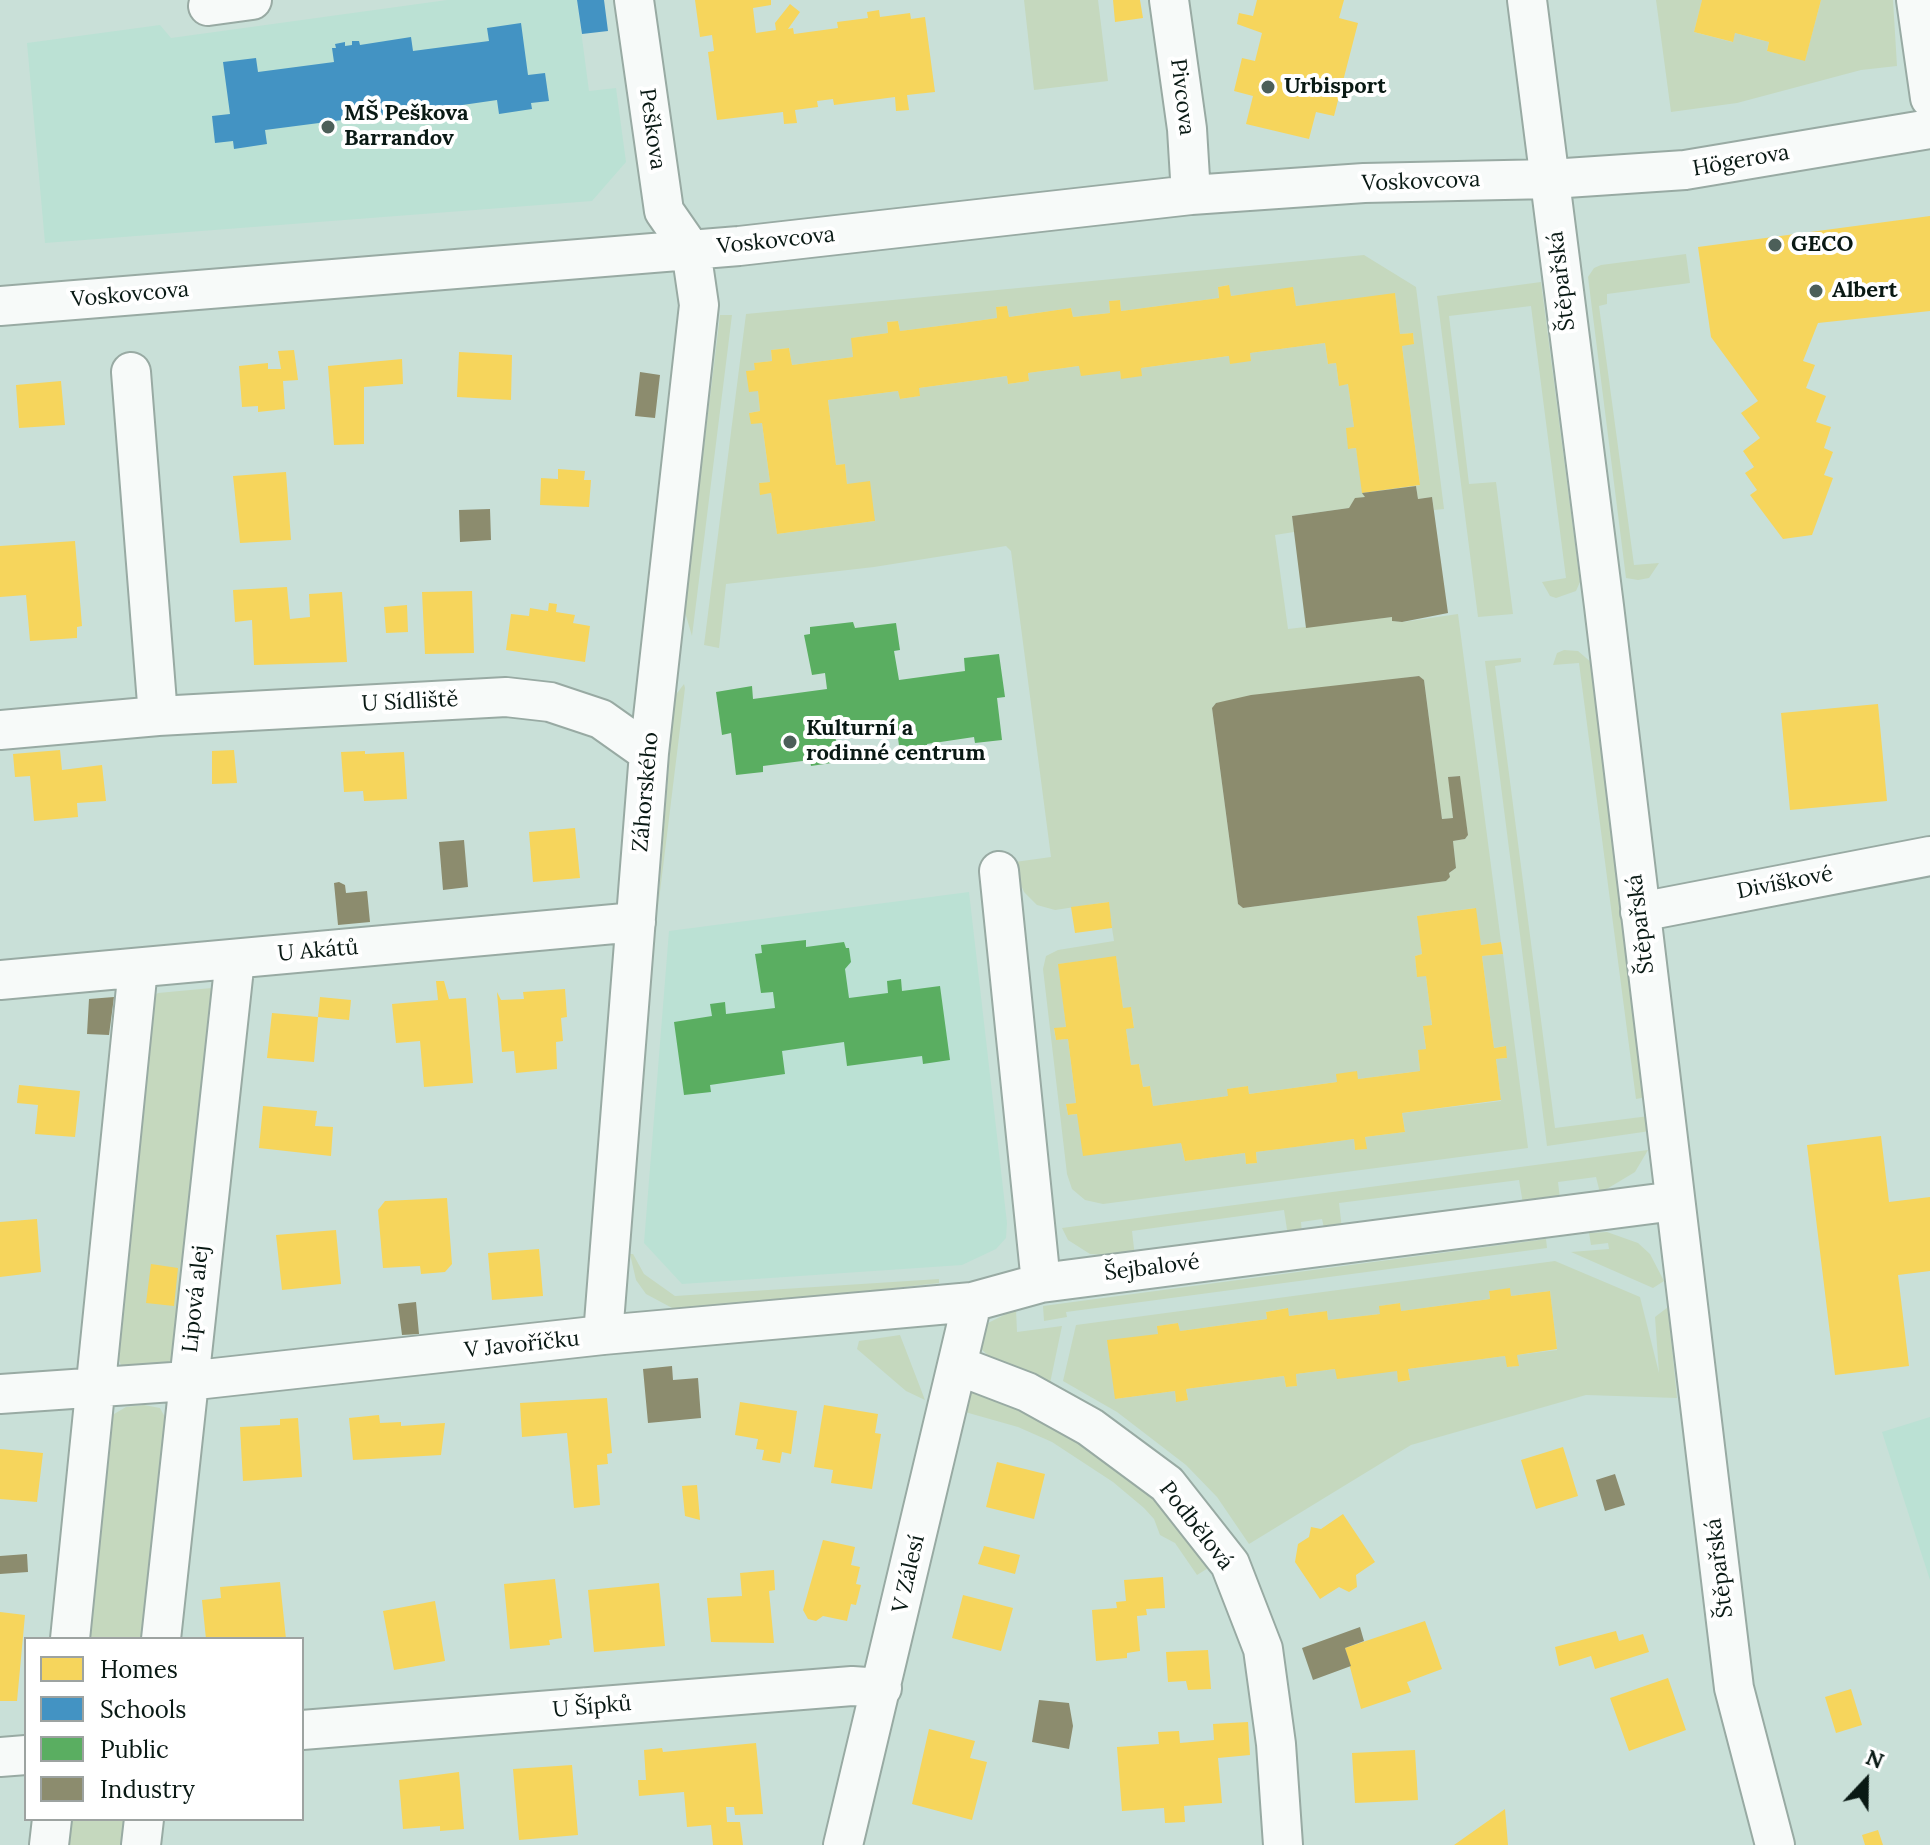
<!DOCTYPE html>
<meta charset="utf-8">
<style>
body{margin:0}
#map{position:relative;width:1930px;height:1845px;overflow:hidden;background:#c9e0d8;font-family:Lora,serif}
canvas{display:block}
.legend{position:absolute;left:24px;top:1637px;width:280px;height:184px;box-sizing:border-box;background:#fff;border:2px solid #9da3a1;margin:0;padding:10px 14px;list-style:none;font-size:24px;color:#091914}
.legend li{display:flex;align-items:center;gap:16px;height:40px}
.legend b{width:40px;border:2px solid #9da3a1}
.north{position:absolute;left:1826px;top:1741px;width:80px;height:80px;-webkit-text-stroke:6px #fff;paint-order:stroke;rotate:22deg;font-size:22px;font-weight:700;line-height:32px;text-align:center;color:#091914}
.north::after{content:'';display:block;margin:auto;width:28px;height:36px;background:#091914;clip-path:polygon(50% 0,100% 100%,50% 72%,0 100%)}
</style>
<div id="map">
<canvas width="1930" height="1845"></canvas>
<ul class="legend">
<li><b style="height:22px;background:#f6d55c"></b>Homes</li>
<li><b style="height:22px;background:#4393c3"></b>Schools</li>
<li><b style="height:22px;background:#5aae61"></b>Public</li>
<li><b style="height:22px;background:#8c8c6e"></b>Industry</li>
</ul>
<div class="north">N</div>
</div>
<script>
const context = document.querySelector('canvas').getContext('2d');
context.lineJoin = 'round';
function fillPath(path, color) { context.fillStyle = color; context.fill(path, 'evenodd'); }
const poly = rows => new Path2D(rows.map(r => 'M' + r).join(''));
function strokePath(path, color, width, dash) { context.strokeStyle = color; context.lineWidth = width; context.lineCap = dash ? 'butt' : 'round'; context.setLineDash(dash || []); context.stroke(path); }
function write(font, color, halo, rows, align = 'center') {
  context.font = font + ' Lora,serif'; context.lineWidth = 8; context.setLineDash([]); context.textBaseline = 'middle'; context.strokeStyle = halo; context.fillStyle = color; for (const [text, x, y, turn = 0] of rows) {
    context.save(); context.translate(x, y); context.rotate((+turn || 0) * Math.PI / 180); context.textAlign = isNaN(turn) ? turn : align; if (halo) context.strokeText(text, 0, 0); context.fillText(text, 0, 0); context.restore();
  }
}
fillPath(poly([
 [447,0,577,0,589,91,616,88,626,162,592,201,45,243,27,43,160,25,171,38],
 [969,892,1007,1223,1006,1238,996,1249,962,1265,682,1284,644,1243,669,931],
 [1930,1417,1930,1580,1882,1432]
]), '#bbe1d4');
fillPath(poly([
 [1024,0,1098,0,1108,81,1034,90],
 [1656,0,1702,0,1694,32,1732,42,1735,33,1769,42,1767,51,1805,60,1821,0,1893,0,1897,66,1861,70,1737,103,1671,112],
 [1686,254,1690,283,1607,294,1607,304,1599,306,1634,565,1659,563,1649,578,1638,580,1626,578,1588,277,1594,268,1601,265],
 [1364,255,1416,287,1444,509,1434,510,1432,497,1418,499,1416,486,1420,485,1402,346,1414,343,1413,333,1400,334,1395,294,1296,306,1293,288,1231,296,1228,285,1218,287,1219,298,1121,311,1120,300,1109,301,1110,313,1073,317,1071,308,1009,317,1007,306,996,307,997,318,962,323,900,331,898,321,887,322,888,333,852,338,853,357,792,365,789,348,771,350,772,361,755,363,755,370,747,371,758,391,760,411,749,413,762,423,770,482,759,483,761,494,771,493,777,534,875,521,847,484,845,464,836,465,828,400,898,391,900,399,919,396,919,388,1007,376,1008,384,1029,381,1028,373,1079,366,1120,371,1121,378,1141,368,1229,356,1251,361,1250,353,1325,343,1328,364,1336,363,1339,385,1348,384,1354,427,1348,449,1356,448,1365,497,1355,499,1349,508,1292,516,1294,532,1275,535,1288,629,1392,617,1392,621,1403,622,1458,614,1501,942,1481,945,1475,908,1418,916,1422,954,1415,956,1417,976,1426,976,1432,1025,1423,1026,1426,1049,1418,1051,1420,1071,1358,1079,1356,1071,1337,1082,1249,1094,1248,1086,1228,1089,1228,1096,1153,1106,1150,1086,1143,1087,1139,1064,1131,1065,1126,1029,1134,1027,1131,1008,1123,1008,1116,957,1059,964,1066,1027,1054,1029,1056,1040,1068,1039,1076,1103,1066,1104,1068,1115,1077,1114,1181,1143,1185,1161,1245,1153,1246,1164,1257,1163,1256,1152,1354,1139,1355,1150,1366,1149,1365,1137,1405,1132,1402,1113,1501,1101,1496,1059,1507,1058,1505,1046,1494,1048,1482,956,1503,954,1528,1148,1103,1204,1085,1200,1072,1189,1067,1174,1043,969,1046,956,1058,950,1114,941,1108,902,1055,910,1037,905,1024,892,1017,876,1015,862,1051,857,1011,551,1006,546,874,567,726,584,719,648,704,645,746,314],
 [1418,676,1424,680,1442,819,1453,818,1449,777,1459,776,1468,835,1465,839,1453,841,1456,868,1449,873,1450,877,1445,881,1243,908,1238,904,1212,708,1216,703],
 [1541,282,1580,582,1576,591,1556,598,1550,596,1542,582,1566,578,1531,306,1449,316,1469,484,1496,482,1513,614,1478,617,1437,296],
 [720,315,732,315,692,636,684,609],
 [1564,650,1578,651,1592,663,1647,1097,1636,1099,1579,663,1553,665,1557,653],
 [1521,658,1521,662,1495,666,1555,1128,1649,1116,1650,1131,1547,1146,1485,661],
 [684,684,685,688,658,908,674,697],
 [212,988,173,1365,122,1368,115,1349,152,998,158,993],
 [1648,1150,1635,1172,1600,1193,1596,1177,1558,1182,1560,1199,1523,1204,1519,1180,1339,1203,1342,1229,1325,1232,1322,1219,1301,1222,1302,1234,1288,1236,1284,1210,1132,1231,1135,1257,1090,1254,1068,1240,1062,1228],
 [1607,1232,1638,1243,1650,1254,1664,1281,1653,1288,1571,1252,1609,1249,1608,1243,1591,1245,1589,1233],
 [1546,1239,1547,1248,1066,1312,1067,1317,1044,1321,1043,1306],
 [630,1254,633,1254,644,1274,675,1296,939,1279,939,1283,695,1311,674,1309,646,1294,636,1280],
 [1555,1261,1640,1297,1659,1373,1655,1317,1668,1307,1677,1398,1586,1395,1411,1445,1249,1544,1217,1497,1186,1465,1117,1412,1063,1381,1076,1325],
 [1510,1289,1511,1296,1550,1291,1557,1350,1517,1355,1518,1366,1508,1367,1505,1356,1408,1369,1410,1380,1399,1382,1397,1371,1335,1369,1296,1374,1297,1386,1286,1387,1284,1376,1186,1389,1188,1400,1176,1401,1175,1391,1115,1399,1158,1334,1158,1326,1178,1323,1180,1331,1267,1319,1266,1312,1287,1308,1289,1316,1327,1311,1328,1320,1380,1314,1380,1306,1400,1303,1401,1311,1490,1299,1489,1291],
 [1016,1309,1017,1332,1062,1326,1049,1388,995,1362,979,1347,986,1324],
 [900,1335,925,1400,906,1391,857,1349,859,1341],
 [974,1391,1039,1414,1159,1496,1213,1565,1197,1575,1175,1543,1160,1535,1154,1519,1144,1508,1113,1482,1052,1442,1018,1427,958,1410,966,1396],
 [144,1405,160,1408,169,1425,146,1639,90,1639,106,1428,109,1417,126,1407],
 [68,1819,130,1819,128,1845,65,1845]
]), '#c5d8be');
fillPath(poly([
 [695,0,771,0,771,5,753,8,756,33,776,30,775,23,790,4,800,12,788,29,793,28,794,34,838,28,837,22,868,18,867,12,879,10,880,17,910,13,911,19,925,17,935,92,907,95,909,110,896,111,895,97,834,105,833,99,817,101,818,107,795,110,797,123,784,124,783,112,717,120,708,52,714,51,712,35,700,37],
 [1113,0,1140,0,1143,18,1115,22],
 [1257,0,1344,0,1339,18,1358,23,1334,116,1316,112,1309,139,1246,124,1253,96,1234,91,1242,58,1255,61,1262,33,1237,24,1239,13,1253,16],
 [1702,0,1821,0,1805,61,1767,51,1769,42,1735,33,1733,42,1694,32],
 [1930,216,1930,311,1818,323,1803,361,1815,365,1806,388,1826,396,1816,422,1831,427,1824,448,1833,452,1824,475,1833,478,1812,535,1783,539,1750,495,1757,490,1745,473,1754,467,1743,451,1760,438,1741,413,1758,401,1711,337,1698,247],
 [1229,285,1231,296,1293,287,1296,306,1395,293,1400,334,1413,333,1414,344,1402,346,1420,485,1362,493,1356,448,1348,449,1346,428,1354,427,1348,384,1339,386,1336,363,1328,364,1325,343,1250,353,1251,361,1230,364,1229,356,1141,368,1142,376,1121,379,1120,371,1081,376,1079,366,1028,373,1029,381,1008,384,1007,376,919,388,920,396,900,399,898,391,828,400,836,465,845,464,847,484,870,481,875,521,777,534,771,493,760,495,759,483,770,482,762,423,751,424,749,413,760,411,758,391,749,392,746,371,755,370,754,363,772,361,771,350,789,348,792,365,853,357,851,338,888,333,887,322,898,321,900,331,962,323,997,318,996,307,1007,306,1009,317,1071,308,1073,317,1110,313,1109,301,1120,300,1121,311,1219,298,1218,287],
 [294,350,298,380,283,381,285,409,258,412,258,406,242,407,239,366,268,363,268,369,281,369,278,351],
 [459,352,512,355,511,400,457,397],
 [402,359,403,384,364,387,364,444,334,445,328,366],
 [61,381,65,425,19,428,16,385],
 [558,469,585,471,584,480,591,480,589,507,540,505,541,478,558,479],
 [286,472,291,540,240,543,233,476],
 [75,541,82,626,77,627,77,638,30,641,26,595,0,597,0,546],
 [287,587,290,619,310,617,309,594,342,592,347,662,254,665,252,620,235,622,233,590],
 [472,591,474,653,425,654,422,592],
 [549,603,557,604,556,612,575,615,573,623,590,626,585,662,506,650,511,614,529,616,530,608,548,611],
 [407,605,408,632,386,633,384,607],
 [1878,704,1887,801,1790,810,1781,713],
 [60,750,62,770,102,765,106,801,77,803,78,817,34,821,30,776,15,777,13,754],
 [234,750,237,783,212,784,212,751],
 [365,751,365,754,404,752,407,799,364,801,363,791,344,792,341,752],
 [575,828,580,878,533,882,529,832],
 [1109,902,1112,928,1075,933,1071,907],
 [1476,908,1481,945,1501,942,1503,954,1482,956,1494,1048,1506,1046,1507,1058,1496,1059,1501,1100,1402,1113,1405,1132,1365,1137,1367,1149,1355,1150,1354,1139,1295,1147,1256,1152,1257,1163,1246,1164,1245,1153,1185,1161,1181,1143,1083,1156,1077,1114,1068,1115,1066,1104,1076,1103,1068,1039,1056,1040,1054,1028,1066,1027,1058,964,1116,956,1123,1008,1131,1007,1134,1028,1126,1029,1131,1065,1139,1064,1143,1087,1150,1086,1153,1106,1228,1096,1227,1089,1248,1086,1249,1094,1337,1082,1336,1074,1357,1071,1358,1079,1397,1074,1420,1071,1418,1050,1426,1049,1423,1026,1432,1025,1426,976,1417,977,1415,956,1422,954,1417,916],
 [436,981,444,981,449,999,466,998,473,1083,424,1087,420,1041,396,1043,392,1004,438,1000],
 [565,989,567,1017,561,1018,563,1041,556,1042,557,1069,516,1073,514,1051,502,1052,497,992,501,1000,524,999,523,992],
 [320,997,351,1000,349,1020,318,1017],
 [272,1013,318,1017,314,1062,267,1058],
 [19,1085,80,1091,75,1137,35,1134,38,1105,17,1103],
 [263,1106,317,1111,315,1126,333,1127,331,1156,259,1148],
 [1881,1136,1889,1202,1930,1197,1930,1271,1898,1275,1909,1366,1835,1375,1807,1145],
 [447,1198,452,1264,445,1272,421,1274,420,1266,383,1268,378,1210,385,1201],
 [37,1219,41,1272,0,1277,0,1222],
 [336,1230,341,1284,282,1290,276,1235],
 [539,1249,543,1296,492,1300,488,1253],
 [151,1264,178,1268,174,1306,146,1303],
 [1510,1288,1511,1296,1550,1291,1557,1349,1517,1355,1519,1366,1507,1367,1505,1356,1408,1369,1410,1380,1398,1382,1397,1371,1337,1379,1335,1369,1296,1374,1297,1386,1286,1387,1284,1376,1186,1389,1188,1400,1176,1402,1175,1391,1115,1399,1107,1340,1158,1334,1157,1326,1178,1323,1180,1331,1267,1319,1266,1312,1288,1308,1289,1316,1327,1311,1328,1320,1380,1314,1379,1306,1400,1303,1401,1311,1490,1299,1489,1291],
 [607,1398,612,1453,607,1454,608,1464,597,1465,600,1505,574,1508,567,1433,522,1437,520,1403],
 [740,1402,797,1411,791,1454,782,1452,780,1463,762,1460,764,1450,756,1449,758,1439,735,1435],
 [824,1405,878,1414,875,1433,881,1434,872,1489,831,1483,833,1470,814,1467],
 [379,1415,380,1423,401,1422,401,1426,445,1423,441,1455,353,1460,349,1418],
 [298,1418,302,1477,243,1481,240,1427,280,1425,280,1419],
 [1563,1447,1578,1496,1536,1509,1521,1460],
 [0,1449,43,1453,37,1502,0,1499],
 [997,1462,1045,1474,1034,1519,986,1507],
 [697,1485,700,1520,685,1516,682,1486],
 [1343,1514,1375,1562,1356,1575,1357,1587,1349,1592,1339,1587,1320,1599,1295,1562,1298,1544,1309,1537,1311,1527,1321,1529],
 [823,1540,855,1547,851,1565,860,1567,856,1584,861,1585,856,1605,851,1604,847,1621,823,1616,816,1621,808,1619,803,1610],
 [984,1546,1020,1555,1015,1574,978,1564],
 [774,1570,775,1590,769,1591,774,1643,711,1642,707,1598,742,1596,740,1573],
 [1163,1577,1165,1608,1146,1609,1147,1615,1137,1616,1140,1651,1127,1653,1127,1658,1096,1661,1092,1610,1117,1608,1116,1602,1126,1601,1124,1580],
 [555,1579,562,1638,549,1640,550,1645,510,1649,504,1584],
 [280,1582,286,1639,206,1639,202,1600,221,1598,220,1587],
 [659,1583,665,1646,594,1652,588,1590],
 [963,1595,1013,1608,1001,1651,952,1638],
 [435,1601,445,1661,394,1670,383,1611],
 [0,1612,25,1615,17,1701,0,1701],
 [1425,1621,1442,1669,1407,1682,1411,1692,1361,1709,1345,1648],
 [1616,1631,1619,1641,1643,1634,1649,1652,1595,1669,1591,1656,1559,1666,1555,1647],
 [1208,1650,1211,1689,1188,1690,1186,1681,1168,1682,1166,1652],
 [1668,1678,1686,1730,1629,1751,1610,1698],
 [1851,1689,1862,1725,1836,1733,1825,1697],
 [1248,1722,1250,1755,1218,1758,1222,1803,1184,1806,1185,1822,1165,1823,1164,1808,1122,1811,1117,1747,1159,1744,1158,1732,1179,1731,1180,1743,1214,1740,1213,1724],
 [929,1729,975,1741,970,1758,987,1762,972,1820,912,1804],
 [756,1743,763,1814,735,1815,734,1807,726,1807,727,1822,740,1822,743,1845,713,1845,711,1825,687,1827,684,1792,639,1796,638,1780,646,1780,644,1750,662,1748,663,1752],
 [1415,1750,1418,1800,1355,1803,1352,1753],
 [572,1765,578,1835,519,1840,513,1769],
 [459,1772,464,1829,440,1831,440,1826,403,1829,399,1780],
 [1505,1809,1508,1845,1454,1845],
 [1878,1830,1883,1845,1865,1845,1862,1835]
]), '#f6d55c');
fillPath(poly([
 [577,0,604,0,608,31,582,34],
 [521,23,528,75,545,73,549,101,531,103,532,109,499,114,497,100,421,111,422,118,404,120,404,112,265,130,267,144,234,149,233,141,215,143,212,116,230,114,223,62,256,58,258,72,334,62,332,48,336,48,335,44,345,42,345,46,352,45,352,41,359,41,360,45,411,37,413,51,489,41,487,28]
]), '#4393c3');
fillPath(poly([
 [853,622,855,628,896,623,900,650,894,651,899,680,965,671,964,658,999,654,1005,697,997,698,1002,740,975,743,974,737,927,744,928,750,900,753,896,723,835,732,838,762,811,766,810,760,763,766,763,772,736,775,731,733,722,735,716,692,752,686,753,699,827,689,825,673,812,675,804,635,810,634,810,627],
 [806,940,806,947,844,942,846,948,849,948,851,962,845,969,849,998,888,993,887,981,901,979,902,991,940,986,950,1060,923,1064,922,1056,847,1066,844,1042,782,1051,785,1074,710,1085,711,1092,684,1095,674,1022,712,1016,710,1004,725,1002,726,1014,775,1008,773,992,761,993,755,954,762,953,761,945]
]), '#5aae61');
fillPath(poly([
 [640,372,660,375,655,418,635,416],
 [1416,486,1418,499,1432,497,1448,613,1402,622,1392,621,1392,617,1306,628,1292,516,1349,508,1355,498,1365,497,1362,493],
 [490,509,491,540,460,542,459,510],
 [1419,676,1424,680,1442,819,1453,818,1448,777,1460,776,1468,835,1465,839,1453,841,1456,868,1449,873,1450,877,1446,881,1243,908,1238,904,1212,708,1216,703,1251,695],
 [464,840,468,887,443,890,439,842],
 [339,882,345,885,346,893,367,891,370,922,338,925,334,883],
 [114,997,109,1035,87,1034,89,999],
 [416,1302,419,1334,402,1335,398,1304],
 [672,1366,673,1380,698,1378,701,1418,648,1423,643,1369],
 [1615,1474,1625,1505,1605,1511,1596,1480],
 [27,1554,28,1572,0,1574,0,1556],
 [1360,1627,1364,1641,1345,1648,1351,1666,1313,1680,1302,1648],
 [1039,1700,1069,1703,1073,1726,1069,1749,1032,1742]
]), '#8c8c6e');
const minor = poly([
 [1169,0,1187,129,1191,195],
 [1527,0,1604,606,1734,1688,1775,1845],
 [1916,0,1930,98],
 [208,6,252,0],
 [0,306,739,246,1191,195,1364,183,1551,179,1685,170,1930,129],
 [131,372,158,716],
 [0,730,158,716,506,697,550,702,601,719,649,753],
 [999,871,1041,1283],
 [1640,912,1930,856],
 [0,980,636,922],
 [603,1335,649,753,699,305,691,250,664,211,634,0],
 [959,1366,1027,1392,1090,1427,1167,1484,1230,1564,1263,1649,1276,1744,1283,1845],
 [0,1394,187,1381,603,1335,972,1302,1041,1283,1675,1201],
 [70,1639,138,968],
 [161,1639,235,959],
 [302,1730,852,1686,882,1688],
 [0,1757,26,1755],
 [49,1845,52,1819],
 [141,1845,144,1819],
 [843,1845,972,1302]
]);
strokePath(minor, '#98aaa3', 42);
strokePath(minor, '#f7faf9', 38);
for (const [x, y, r, color] of [
 [1268,87,8,"#4c5f59"],
 [328,127,8,"#4c5f59"],
 [1775,245,8,"#4c5f59"],
 [1816,291,8,"#4c5f59"],
 [790,742,8,"#4c5f59"]
]) { const dot = new Path2D(); dot.arc(x, y, r, 0, 2 * Math.PI); context.fillStyle = color; context.fill(dot); strokePath(dot, '#fff', 3); }
write('bold 22px', '#091914', '#fff', [
 ["Urbisport",1284,87],
 ["MŠ Peškova",344,114],
 ["Barrandov",344,139],
 ["GECO",1791,245],
 ["Albert",1832,291],
 ["Kulturní a",806,729],
 ["rodinné centrum",806,754]
], 'left');
write('22px', '#091914', '#fff', [
 ["Pivcova",1182,97,83],
 ["Peškova",652,129,82],
 ["Högerova",1741,161,-10],
 ["Voskovcova",1421,182,-2],
 ["Voskovcova",776,241,-6],
 ["Štěpařská",1562,281,-97],
 ["Voskovcova",130,295,-5],
 ["U Sídliště",410,702,-3],
 ["Záhorského",646,792,-85],
 ["Divíškové",1785,883,-11],
 ["Štěpařská",1641,924,-97],
 ["U Akátů",318,951,-5],
 ["Šejbalové",1152,1268,-7],
 ["Lipová alej",196,1299,-84],
 ["V Javoříčku",522,1345,-6],
 ["Podbělová",1196,1526,52],
 ["Štěpařská",1720,1568,-97],
 ["V Zálesí",909,1574,-77],
 ["U Šípků",592,1707,-5]
]);
</script>
